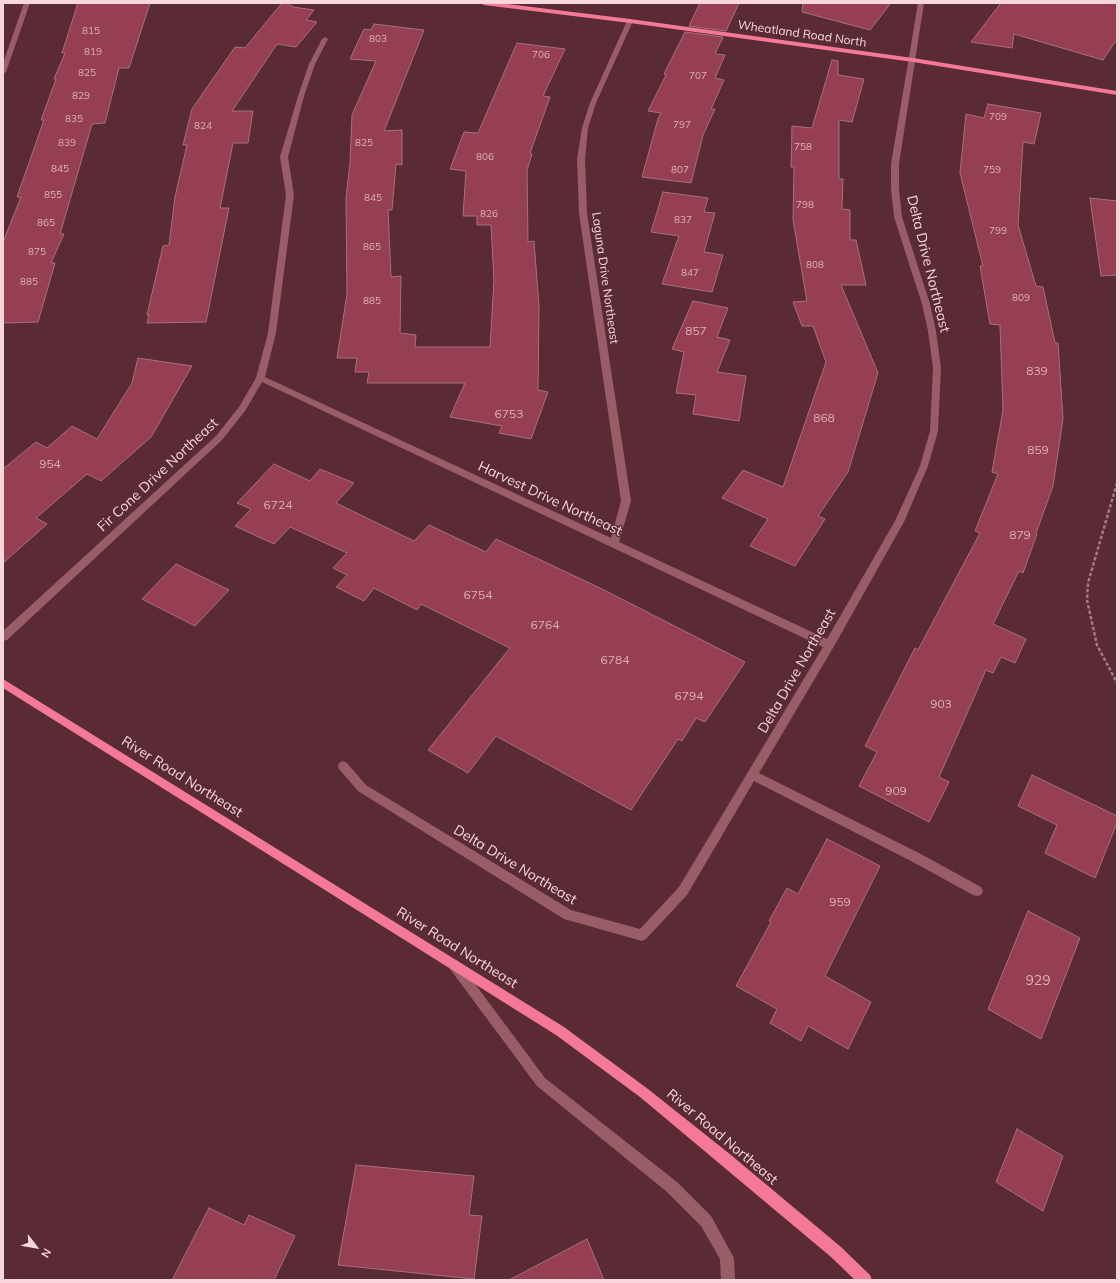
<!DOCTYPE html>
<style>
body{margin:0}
#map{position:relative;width:1120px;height:1283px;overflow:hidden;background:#5a2a35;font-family:Mulish,sans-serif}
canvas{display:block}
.frame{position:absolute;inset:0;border:4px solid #f7d7dc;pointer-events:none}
.north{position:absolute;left:16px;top:1227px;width:40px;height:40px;-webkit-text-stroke:3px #5a2a35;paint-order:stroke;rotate:121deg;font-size:11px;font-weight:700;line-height:16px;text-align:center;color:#f7d7dc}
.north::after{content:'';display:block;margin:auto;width:14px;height:18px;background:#f7d7dc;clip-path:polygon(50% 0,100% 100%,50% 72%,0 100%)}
</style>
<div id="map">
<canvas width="1120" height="1283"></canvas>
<div class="frame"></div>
<div class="north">N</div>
</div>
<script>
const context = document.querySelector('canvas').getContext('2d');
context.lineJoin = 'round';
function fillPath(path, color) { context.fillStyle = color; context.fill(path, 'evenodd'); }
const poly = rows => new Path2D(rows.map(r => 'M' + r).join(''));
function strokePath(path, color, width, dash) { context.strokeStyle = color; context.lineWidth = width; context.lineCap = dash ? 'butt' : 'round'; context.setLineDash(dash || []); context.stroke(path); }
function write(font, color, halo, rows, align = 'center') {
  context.font = font + ' Mulish,sans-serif'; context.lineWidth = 3; context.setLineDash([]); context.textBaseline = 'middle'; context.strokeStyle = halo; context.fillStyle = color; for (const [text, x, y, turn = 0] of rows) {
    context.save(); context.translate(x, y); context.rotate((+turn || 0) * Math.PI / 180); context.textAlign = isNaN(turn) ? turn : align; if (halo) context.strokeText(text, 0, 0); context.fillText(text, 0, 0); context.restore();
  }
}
const building = poly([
 [78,3,150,3,129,68,119,68,105,123,92,124,60,234,64,234,51,263,55,263,38,322,3,323,3,242,21,197,17,197,44,120,41,120,56,79,54,79,65,53,62,53,78,3],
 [282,3,288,3,293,7,314,10,306,20,317,22,296,47,277,44,232,111,253,111,248,143,233,143,220,208,229,208,206,322,147,323,149,315,147,315,163,246,169,245,175,197,187,145,183,145,192,109,235,47,245,48,282,3],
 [700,3,739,3,726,31,689,26,700,3],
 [803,3,891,3,870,30,802,12,803,3],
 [1001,3,1117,3,1117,39,1103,60,1014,34,1012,48,971,42,1001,3],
 [374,24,424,30,384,131,402,130,402,165,396,164,392,210,388,210,391,277,401,276,400,333,416,335,415,347,490,347,494,280,491,225,477,225,477,216,463,216,466,171,450,169,464,132,478,133,517,43,565,49,543,96,550,97,530,153,532,154,527,170,528,242,534,241,539,307,538,390,548,392,531,439,499,433,502,426,450,417,465,383,367,383,369,372,355,372,357,358,337,358,347,294,346,198,350,163,352,115,376,61,350,59,364,29,371,30,374,24],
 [685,32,723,37,715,54,725,55,715,78,724,80,711,109,715,109,703,135,691,183,642,177,658,119,661,113,648,111,666,75,664,74,685,32],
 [832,60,838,61,838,75,864,79,852,122,839,120,839,179,843,179,842,209,850,210,850,240,856,240,866,285,841,285,878,373,848,472,818,516,825,519,795,566,750,546,768,519,722,498,743,470,783,487,826,362,813,326,802,326,793,302,807,301,793,220,794,167,791,167,792,126,812,128,832,60],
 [988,104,1041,113,1034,144,1023,142,1018,225,1036,286,1043,287,1055,343,1058,343,1063,419,1053,486,1036,533,1037,534,1023,573,1019,571,993,624,1026,639,1015,663,1001,657,993,673,986,670,939,777,949,782,929,822,859,786,877,752,865,746,915,648,918,650,980,533,975,531,998,474,992,472,1003,410,1000,325,990,324,980,266,983,266,960,173,966,114,984,118,988,104],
 [663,192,708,198,704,212,715,213,704,252,723,255,712,292,662,284,679,236,651,232,663,192],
 [1090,198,1117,201,1117,275,1101,276,1090,198],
 [693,301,728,308,717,337,730,340,717,372,746,376,739,421,693,414,696,395,676,393,684,352,672,349,693,301],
 [138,358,192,366,151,437,101,481,87,474,36,518,47,524,3,563,3,469,36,442,47,448,72,426,97,439,132,383,138,358],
 [274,464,310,481,320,469,354,483,336,503,414,541,429,525,486,552,496,539,602,589,745,662,705,722,696,718,682,741,678,739,631,810,496,736,468,773,428,750,510,648,421,604,417,610,374,588,364,601,336,587,347,575,333,568,347,553,290,527,274,544,235,526,251,509,237,503,274,464],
 [176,564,229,590,195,626,142,599,176,564],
 [1032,775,1117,816,1117,823,1095,878,1045,853,1057,825,1018,806,1032,775],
 [827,839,880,866,825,976,871,1002,848,1049,808,1026,801,1041,770,1023,777,1009,736,986,771,922,769,921,787,888,798,894,827,839],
 [1028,911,1080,938,1041,1039,988,1009,1028,911],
 [1017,1129,1063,1156,1043,1211,996,1182,1017,1129],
 [356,1165,474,1176,469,1215,482,1216,474,1279,338,1265,356,1165],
 [209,1208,244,1225,249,1215,295,1236,274,1280,172,1280,209,1208],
 [587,1239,604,1280,509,1280,587,1239]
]);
fillPath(building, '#953e54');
strokePath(building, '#a8717c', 1);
strokePath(poly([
 [1117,483,1088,583,1087,600,1097,645,1117,683]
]), '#a37a83', 2.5, [3.5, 2]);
fillPath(poly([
 [24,3,30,3,6,72,3,74,3,63,24,3],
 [918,3,924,3,899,164,899,189,902,217,930,304,936,331,941,368,938,431,928,466,904,522,833,648,759,773,919,853,981,887,983,891,981,895,977,896,973,895,911,861,754,781,687,895,646,939,642,941,564,919,358,791,339,769,338,766,339,763,343,761,347,763,366,785,571,910,640,929,679,887,823,647,262,382,245,411,222,440,7,640,3,641,3,631,216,436,239,407,256,378,268,333,286,195,280,157,298,96,309,64,322,39,325,37,328,39,315,64,304,96,288,157,294,195,276,333,265,377,611,538,621,501,579,213,577,159,582,128,590,103,627,21,630,19,633,21,596,103,588,128,585,159,587,213,631,501,619,542,827,639,895,521,920,466,930,431,933,368,928,331,922,304,894,217,891,189,891,164,918,3],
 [454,959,458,961,545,1078,677,1182,711,1216,734,1258,735,1280,721,1280,720,1259,701,1226,667,1192,537,1086,450,969,448,965,450,961,454,959]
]), '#995d69');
fillPath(poly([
 [481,3,499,3,630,19,913,58,1117,91,1117,95,913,62,630,23,484,5,481,3],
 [3,679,564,1027,648,1089,731,1155,841,1247,870,1275,872,1280,855,1280,831,1257,640,1097,556,1035,3,688,3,679]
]), '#f37996');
write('10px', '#deb1ba', null, [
 ["815",91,31],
 ["803",378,39],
 ["819",93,52],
 ["706",541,55],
 ["825",87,73],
 ["707",698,76],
 ["829",81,96],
 ["709",998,117],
 ["835",74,119],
 ["797",682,125],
 ["824",203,126],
 ["839",67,143],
 ["825",364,143],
 ["758",803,147],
 ["806",485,157],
 ["845",60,169],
 ["807",680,170],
 ["759",992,170],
 ["855",53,195],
 ["845",373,198],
 ["798",805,205],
 ["826",489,214],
 ["837",683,220],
 ["865",46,223],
 ["799",998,231],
 ["865",372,247],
 ["875",37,252],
 ["808",815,265],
 ["847",690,273],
 ["885",29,282],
 ["809",1021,298],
 ["885",372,301]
]);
write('12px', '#f7d7dc', '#5a2a35', [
 ["Wheatland Road North",802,34,8],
 ["Laguna Drive Northeast",605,278,82]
]);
write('12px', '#deb1ba', null, [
 ["857",696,331],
 ["839",1037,371],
 ["6753",509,414],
 ["868",824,418],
 ["859",1038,450],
 ["954",50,464],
 ["6724",278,505],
 ["879",1020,535],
 ["6754",478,595],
 ["6764",545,625],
 ["6784",615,660],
 ["6794",689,696],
 ["903",941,704],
 ["909",896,791],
 ["959",840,902]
]);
write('14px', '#f7d7dc', '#5a2a35', [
 ["Delta Drive Northeast",928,264,76],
 ["Fir Cone Drive Northeast",158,475,-43],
 ["Harvest Drive Northeast",550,499,25],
 ["Delta Drive Northeast",797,671,-60],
 ["River Road Northeast",182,777,32],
 ["Delta Drive Northeast",515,865,31],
 ["River Road Northeast",457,948,32],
 ["River Road Northeast",722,1137,40]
]);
write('14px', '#deb1ba', null, [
 ["929",1038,981]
]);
</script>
